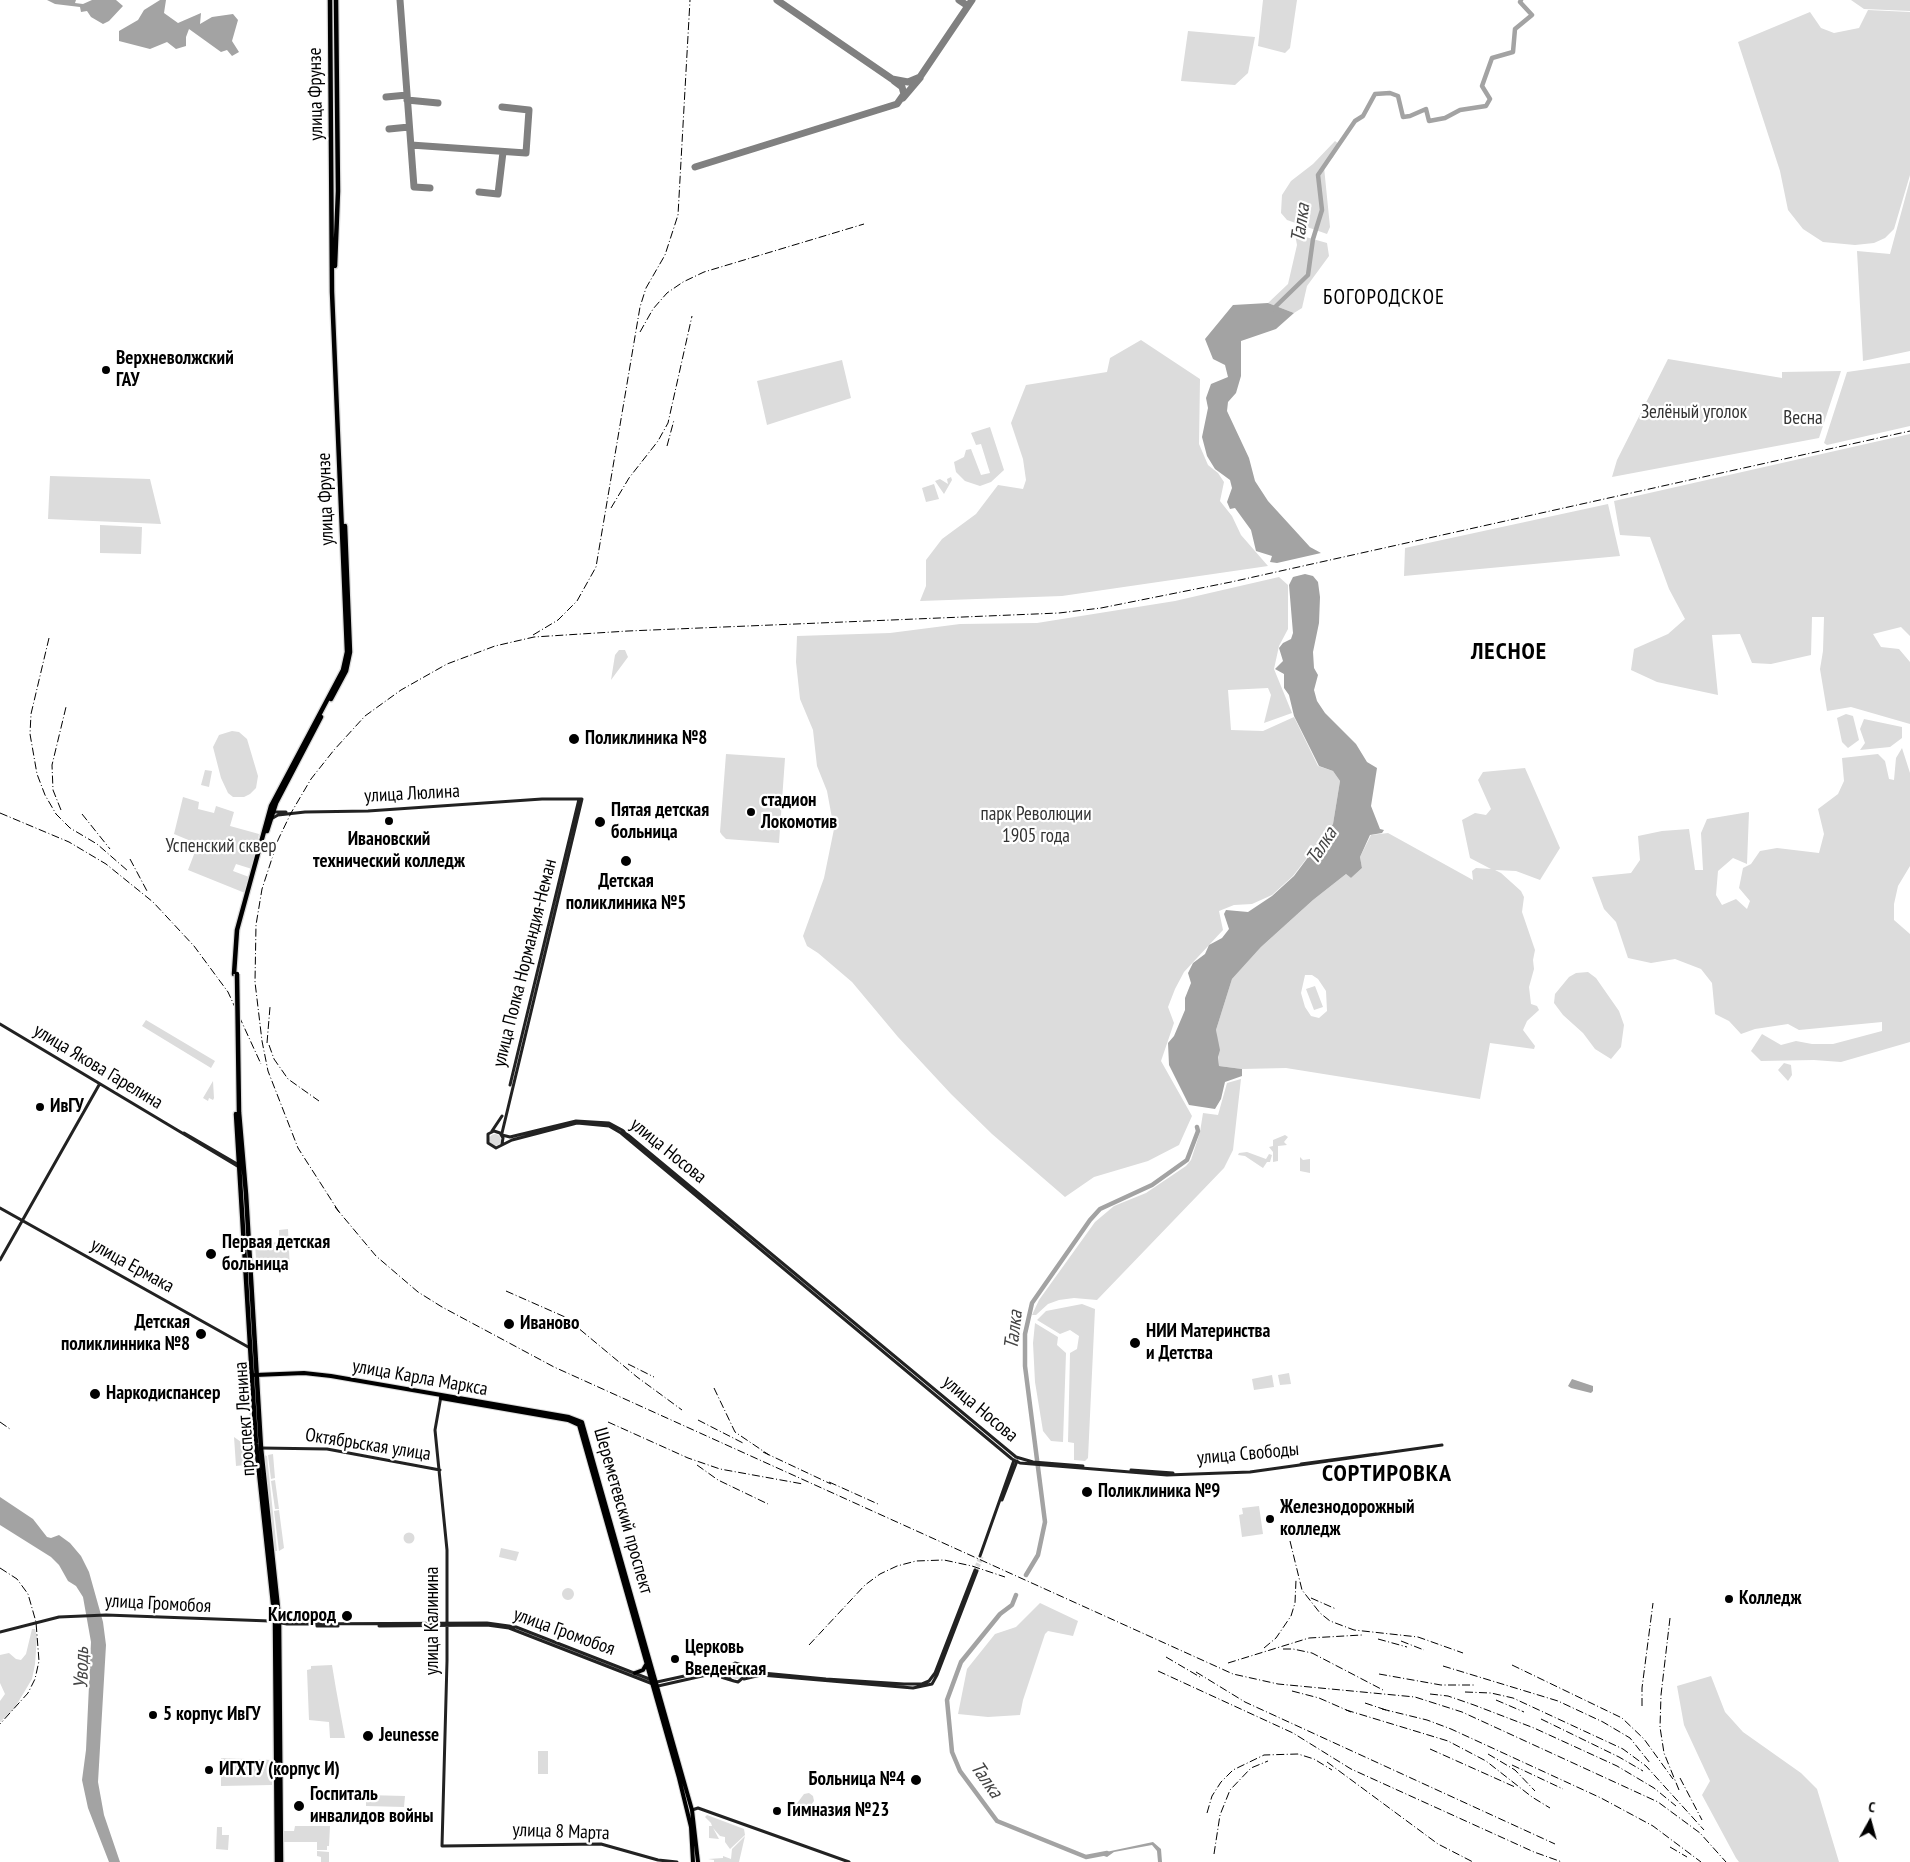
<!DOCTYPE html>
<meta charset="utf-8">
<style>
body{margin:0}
#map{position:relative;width:1910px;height:1862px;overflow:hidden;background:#fff;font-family:"PT Sans Narrow",sans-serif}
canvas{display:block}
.north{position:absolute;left:1845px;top:1797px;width:50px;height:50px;-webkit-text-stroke:4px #fff;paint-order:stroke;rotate:7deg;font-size:14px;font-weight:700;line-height:20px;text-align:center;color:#000}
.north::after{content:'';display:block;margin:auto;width:18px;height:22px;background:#000;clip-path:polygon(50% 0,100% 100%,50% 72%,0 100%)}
</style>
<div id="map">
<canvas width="1910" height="1862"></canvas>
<div class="north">С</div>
</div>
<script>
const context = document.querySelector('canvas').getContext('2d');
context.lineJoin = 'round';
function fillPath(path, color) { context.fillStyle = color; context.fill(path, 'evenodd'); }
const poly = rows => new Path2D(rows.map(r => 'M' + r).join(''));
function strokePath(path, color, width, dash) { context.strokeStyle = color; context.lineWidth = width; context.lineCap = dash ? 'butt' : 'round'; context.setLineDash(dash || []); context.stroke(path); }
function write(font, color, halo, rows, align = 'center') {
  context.font = font + ' "PT Sans Narrow",sans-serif'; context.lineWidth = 4.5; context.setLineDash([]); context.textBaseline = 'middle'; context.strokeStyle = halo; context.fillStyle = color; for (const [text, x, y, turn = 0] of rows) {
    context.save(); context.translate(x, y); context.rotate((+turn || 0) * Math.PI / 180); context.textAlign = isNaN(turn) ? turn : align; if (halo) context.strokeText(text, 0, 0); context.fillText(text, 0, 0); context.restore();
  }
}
fillPath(poly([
 [1263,0,1297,0,1290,48,1285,53,1258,46],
 [1851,0,1910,0,1910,11,1864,9],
 [1868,10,1910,12,1910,175,1894,229,1885,238,1874,243,1855,245,1823,242,1803,229,1788,210,1780,171,1738,42,1810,12,1821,28,1834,33,1859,28],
 [1188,31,1255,37,1248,73,1235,85,1181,81],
 [1335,141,1339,144,1333,157,1324,167,1330,227,1327,234,1287,220,1281,213,1282,195,1291,181,1313,164],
 [1910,180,1910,351,1863,361,1857,251,1890,254],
 [1295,234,1327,243,1329,256,1307,286,1302,308,1294,313,1268,303,1288,284,1297,245],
 [1141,340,1200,379,1199,444,1208,465,1218,473,1224,482,1220,501,1232,516,1241,535,1268,566,1062,596,920,601,926,586,926,560,942,539,976,514,998,485,1023,489,1026,480,1023,459,1011,423,1026,385,1107,372,1110,358],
 [1668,359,1782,378,1782,372,1841,371,1819,438,1612,477,1617,460],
 [842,360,851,398,767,425,757,381],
 [1910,363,1910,426,1827,445,1824,443,1847,372],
 [990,427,1004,470,991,482,980,486,965,481,956,472,954,462,964,457,966,450,971,449,981,475,990,473,981,444,976,445,971,433],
 [1910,434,1910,636,1901,627,1873,634,1881,647,1899,649,1910,662,1910,724,1851,707,1827,711,1820,669,1823,651,1824,617,1812,617,1811,655,1771,664,1752,663,1740,634,1712,635,1718,695,1657,682,1631,670,1634,649,1668,634,1685,619,1669,589,1650,537,1620,535,1614,501],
 [50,476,150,479,161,524,48,519],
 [951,477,952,480,944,494,935,481,940,479,948,484,947,479],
 [934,484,939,499,926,502,922,488],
 [1608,504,1620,556,1404,576,1405,548],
 [100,525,142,527,141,554,100,553],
 [1279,577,1288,585,1288,629,1279,646,1274,669,1292,713,1264,723,1271,695,1268,688,1228,690,1231,730,1263,731,1294,717,1318,766,1333,771,1340,781,1333,824,1293,876,1272,895,1252,904,1234,905,1219,911,1223,930,1184,972,1175,989,1168,1007,1174,1023,1161,1061,1192,1116,1179,1145,1148,1161,1094,1177,1065,1197,992,1134,951,1094,898,1037,852,982,818,953,807,946,803,936,824,878,834,829,827,791,817,766,813,730,800,699,796,662,797,636,890,633,960,624,1037,623,1175,601],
 [619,650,625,650,628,657,611,680,615,655],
 [1846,714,1853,716,1859,740,1848,748,1842,742,1837,718],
 [1864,719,1902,727,1902,738,1890,747,1860,750,1865,743,1860,729],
 [232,731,239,732,247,739,258,776,256,788,250,794,244,797,233,797,228,793,221,778,213,747,219,735],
 [1902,748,1910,773,1910,866,1898,886,1894,904,1894,920,1910,934,1910,1042,1841,1062,1814,1060,1761,1061,1751,1051,1762,1034,1781,1045,1796,1041,1812,1044,1833,1044,1882,1031,1882,1022,1799,1030,1788,1024,1755,1029,1741,1034,1729,1021,1715,1014,1712,983,1701,969,1675,959,1651,963,1628,958,1616,922,1604,909,1592,877,1631,873,1640,860,1638,836,1662,831,1689,829,1695,870,1703,870,1701,833,1707,819,1749,812,1747,864,1733,858,1718,871,1716,895,1722,905,1736,899,1747,909,1750,901,1739,888,1743,868,1751,864,1760,851,1777,848,1819,853,1824,834,1818,809,1838,794,1844,781,1842,758,1878,754,1885,761,1889,779,1894,780,1896,758],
 [726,754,785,758,779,843,726,839,722,835,720,832],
 [1525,768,1560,848,1540,880,1516,871,1495,870,1501,873,1521,891,1524,897,1522,912,1535,950,1533,960,1534,969,1529,987,1531,1004,1537,1006,1539,1010,1527,1021,1523,1030,1535,1046,1534,1049,1490,1043,1480,1099,1286,1068,1242,1069,1219,1066,1216,1030,1232,979,1261,947,1313,900,1346,874,1351,878,1362,868,1360,857,1371,835,1388,833,1473,880,1472,871,1476,868,1491,869,1470,858,1462,820,1475,813,1486,815,1491,809,1478,780,1483,772],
 [1305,975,1312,975,1318,979,1326,991,1327,1011,1319,1018,1311,1016,1305,1007,1301,993],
 [205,770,212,771,209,787,201,785],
 [183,797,199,802,198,809,214,813,216,806,234,812,230,826,259,834,252,869,236,864,233,871,249,877,245,893,188,870,198,844,174,834],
 [1588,972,1596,978,1619,1011,1624,1025,1621,1047,1611,1059,1595,1049,1583,1033,1563,1015,1554,1003,1555,994,1569,977,1576,973],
 [1315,986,1323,1007,1314,1010,1306,989],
 [146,1020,215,1061,211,1068,142,1026],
 [1784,1063,1791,1065,1792,1075,1788,1081,1778,1070],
 [1241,1079,1233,1150,1224,1168,1097,1300,1074,1298,1059,1300,1048,1304,1036,1315,1032,1315,1039,1300,1095,1222,1114,1206,1146,1193,1186,1166,1191,1160,1200,1132,1203,1113,1218,1115,1227,1083],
 [213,1081,214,1098,213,1100,209,1098,208,1101,203,1098],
 '489 1140a6 6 0 1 1 12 0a6 6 0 1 1-12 0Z',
 [1285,1135,1288,1137,1284,1142,1287,1145,1278,1146,1278,1161,1273,1162,1273,1152,1269,1147,1273,1146,1273,1140],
 [1247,1152,1266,1159,1269,1154,1272,1155,1270,1162,1267,1162,1263,1168,1245,1156,1238,1155,1239,1153],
 [1300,1157,1303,1160,1310,1159,1310,1173,1300,1171],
 [288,1229,290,1271,257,1272,255,1244,279,1242,279,1230],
 [1082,1304,1095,1309,1088,1458,1085,1461,1074,1460,1074,1443,1068,1442,1070,1353,1077,1349,1079,1336,1070,1330,1060,1334,1037,1320,1046,1311],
 [1035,1323,1058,1337,1057,1345,1066,1353,1063,1442,1051,1441,1043,1431,1035,1382,1033,1343],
 [1289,1373,1291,1384,1280,1385,1278,1375],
 [1272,1375,1274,1387,1254,1390,1252,1379],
 [251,1392,254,1435,251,1436,248,1393],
 [234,1437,251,1449,253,1464,236,1466],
 [273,1454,275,1478,271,1479,268,1455],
 [264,1455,267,1456,277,1551,274,1551],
 [275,1480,279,1509,275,1509,271,1481],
 [1259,1506,1263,1534,1242,1537,1239,1515,1243,1514,1242,1508],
 [279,1510,284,1548,279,1551,274,1511],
 '403.5 1538a5.5 5.5 0 1 1 11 0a5.5 5.5 0 1 1-11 0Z',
 [501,1548,519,1552,516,1561,499,1557],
 '562 1594a6 6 0 1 1 12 0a6 6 0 1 1-12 0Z',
 [1040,1603,1078,1621,1073,1636,1048,1631,1045,1634,1023,1700,1020,1715,988,1717,958,1714,967,1669,995,1634,1016,1627],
 [32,1629,35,1629,37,1637,35,1664,32,1679,14,1709,0,1722,0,1701,5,1694,0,1683,0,1655,9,1653,16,1659,21,1660,26,1654],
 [332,1665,336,1689,345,1738,330,1738,329,1722,309,1720,307,1670,311,1669,311,1666],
 '730 1672a7 7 0 1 1 14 0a7 7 0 1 1-14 0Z',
 [1711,1676,1725,1712,1743,1732,1801,1773,1817,1789,1839,1862,1739,1862,1736,1858,1702,1795,1710,1781,1684,1725,1677,1686],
 [538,1751,548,1751,548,1774,538,1774],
 [221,1758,272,1760,272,1785,221,1786],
 [809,1793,813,1796,814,1801,805,1813,799,1813,795,1806,804,1794],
 [366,1795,405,1796,404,1807,366,1806],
 [707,1815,744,1829,745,1835,730,1849,725,1842,725,1837,720,1836,713,1828,719,1839,709,1838,709,1826,712,1826,711,1823,705,1817],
 [295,1826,330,1826,329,1846,327,1846,327,1850,317,1850,317,1842,283,1842,283,1831,294,1831],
 [217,1827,222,1827,222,1835,229,1835,228,1850,216,1849],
 [745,1836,739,1862,714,1862,714,1860,708,1859,723,1858,723,1856,731,1859,732,1849],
 [317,1851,329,1852,329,1862,321,1862,321,1857,317,1856]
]), '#dcdcdc');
fillPath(poly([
 [47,0,76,0,75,3,83,4,92,0,116,0,123,6,109,21,103,24,91,17,87,11,81,12,80,7,55,4],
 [160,0,166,0,164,13,178,23,201,13,200,24,212,17,233,14,238,20,232,41,239,52,232,56,227,50,221,52,189,29,186,37,186,46,176,49,167,42,150,49,119,41,119,31,138,20,144,10],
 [1268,303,1294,313,1276,329,1241,341,1241,376,1236,393,1228,402,1227,411,1249,458,1255,481,1268,501,1310,547,1321,553,1277,563,1270,562,1272,556,1256,551,1251,530,1235,508,1230,509,1227,502,1232,488,1230,480,1215,469,1207,456,1202,437,1208,408,1206,398,1211,384,1228,377,1225,365,1213,359,1205,339,1233,305],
 [1305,574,1313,576,1318,582,1320,597,1319,623,1313,652,1314,668,1318,675,1314,690,1317,701,1325,713,1356,744,1367,762,1377,768,1371,806,1380,829,1384,830,1382,833,1370,835,1360,857,1362,868,1351,878,1346,874,1313,900,1261,947,1232,979,1216,1030,1220,1050,1218,1057,1219,1066,1242,1069,1242,1076,1225,1082,1221,1099,1215,1109,1189,1105,1169,1065,1168,1043,1174,1036,1185,1010,1185,998,1191,983,1188,973,1193,963,1205,954,1209,945,1222,938,1229,929,1224,914,1226,910,1248,912,1272,896,1294,876,1333,824,1340,781,1333,771,1319,766,1294,716,1289,695,1284,688,1284,674,1275,669,1283,661,1279,648,1283,643,1291,639,1293,633,1289,585,1293,577],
 [1572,1379,1593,1386,1593,1391,1591,1393,1571,1388,1568,1386],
 [0,1497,33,1519,47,1537,51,1538,59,1535,70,1543,81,1556,89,1572,103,1622,106,1645,98,1782,104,1815,120,1862,109,1862,88,1808,82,1780,86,1750,91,1642,83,1597,76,1586,68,1581,59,1565,51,1557,0,1525],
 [1153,1842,1161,1849,1162,1862,1158,1862,1157,1851,1152,1845,1114,1852,1107,1857,1101,1855,1106,1852]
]), '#a3a3a3');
strokePath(poly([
 [1272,310,1308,275,1313,239,1322,210,1318,175,1355,121,1363,116,1375,94,1390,93,1398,96,1403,117,1410,116,1426,109,1429,121,1445,118,1460,110,1486,106,1490,99,1482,86,1492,58,1513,52,1515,29,1532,15,1520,2,1521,0],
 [1026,1575,1038,1555,1045,1522,1025,1366,1025,1334,1032,1303,1090,1220,1100,1209,1152,1185,1187,1160,1198,1131,1197,1127],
 [1016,1595,1012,1605,1000,1614,961,1662,947,1700,952,1752,960,1771,997,1821,1086,1857,1107,1853]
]), '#a3a3a3', 4.5);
strokePath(poly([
 [400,0,414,187,430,188],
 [777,0,892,79,908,82,920,77,972,0],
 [959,0,968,6],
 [386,97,407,95],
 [903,98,920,78],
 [407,100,438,103],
 [389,129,409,127],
 [411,145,526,153,529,110,502,107],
 [695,167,897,104,904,94,902,87,894,81],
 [479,192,498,194,503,152]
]), '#808080', 7);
strokePath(poly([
 [975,1570,979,1559],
 [977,1571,982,1557]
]), '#d9d9d9', 3, [3, 1.5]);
const primary = poly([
 [255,1375,304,1373,331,1376,569,1417,582,1422,692,1810,698,1862],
 [441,1398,568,1420,579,1425,679,1778,691,1827,693,1862],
 [635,1673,643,1670,647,1663]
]);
const highway = poly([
 [335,266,338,191,336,0],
 [331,699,346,671,350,652,345,526],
 [267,831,276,803,321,717],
 [234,974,237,930,271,806,343,670,347,652,332,292,330,0],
 [239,1112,246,1194,261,1448,279,1618,281,1862],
 [236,1114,256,1444,275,1622,277,1862]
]);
strokePath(primary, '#dbdbdb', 6);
strokePath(highway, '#dbdbdb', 7);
strokePath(poly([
 [272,812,286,812],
 [271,819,278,815,305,812,368,811,542,799,582,799,502,1133],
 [0,1024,244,1170],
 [510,1085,579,799],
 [492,1131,502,1116],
 [184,1133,239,1165],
 [502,1135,510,1137,576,1121,609,1123,622,1130,1016,1457,1033,1462,1083,1466],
 [502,1144,503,1138,500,1133,494,1131,488,1134,488,1143,496,1148,512,1140,577,1123,609,1126,621,1133,1012,1459,1020,1463,1167,1475,1250,1472,1442,1445],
 [0,1208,250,1348],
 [0,1260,99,1085],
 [441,1396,435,1430,447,1550,447,1661,442,1846,601,1844,658,1860,677,1862],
 [261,1448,327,1449,440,1470],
 [1301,1464,1376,1454],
 [1131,1470,1173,1473],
 [1002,1500,1017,1461],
 [980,1556,1014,1460],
 [317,1626,338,1626],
 [379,1626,487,1625,509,1628,658,1686,711,1674,734,1681,738,1682,746,1675,742,1665,735,1663,729,1667,727,1674,731,1680],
 [0,1632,59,1617,106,1615,270,1621,287,1624,487,1623,516,1627,657,1682,730,1666],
 [745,1669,752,1672,826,1679,904,1684,922,1684,929,1681,935,1673,975,1570],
 [744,1679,761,1675,913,1688,932,1684,937,1675,977,1571],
 [692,1810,698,1808,849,1862]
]), '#222', 3);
strokePath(primary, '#000', 4);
strokePath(highway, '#000', 4.5);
strokePath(poly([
 [640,332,653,309,667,293,683,282,704,272,864,224],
 [667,446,674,420],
 [611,508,629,478,658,441,668,423,692,316],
 [533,635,558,620,577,601,596,567,640,307,646,288,665,255,678,215,690,0],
 [49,638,31,714,30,734,37,774,45,795,56,814,70,828,97,844,128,871],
 [61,810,53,790,52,765,66,707],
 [0,813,69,842,106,864,153,902,194,946,228,992,261,1064],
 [82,814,110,849],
 [130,859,147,891],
 [267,1043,270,1007],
 [269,1045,274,1059,288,1079,319,1101],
 [335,1207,376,1256,418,1292,442,1307,554,1367,1233,1674,1278,1684,1415,1697,1462,1712,1658,1802,1700,1833,1726,1862],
 [339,1212,298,1148,268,1071,262,1041,255,982,256,925,262,889,278,840,291,813,311,779,334,750,365,716,401,690,447,664,495,646,534,637,628,631,1059,613,1101,608,1231,582,1910,431],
 [506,1291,565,1317,637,1377,682,1410],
 [628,1364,654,1377],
 [714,1388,735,1432,769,1455],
 [698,1420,743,1443],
 [0,1422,10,1429],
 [608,1422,688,1458,720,1469,803,1484],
 [763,1452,831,1484],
 [697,1465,718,1480,768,1504],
 [829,1482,878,1504],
 [1290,1541,1302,1590,1320,1613,1330,1621,1354,1630,1418,1637,1463,1653],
 [0,1568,17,1579,28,1594,36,1622,39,1661,35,1679,28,1693,0,1724],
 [1311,1598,1336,1609],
 [1670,1618,1661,1695,1660,1727,1664,1753,1679,1790],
 [1378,1639,1407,1647],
 [1401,1641,1424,1650],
 [809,1645,865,1585,880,1574,897,1566,916,1561,944,1560,972,1566,1005,1577],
 [1264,1648,1276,1638,1291,1616,1295,1603,1296,1580],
 [1283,1649,1293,1649,1312,1653,1383,1690],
 [1166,1657,1200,1677],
 [1228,1663,1309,1638,1362,1635],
 [1512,1665,1622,1718,1644,1739,1673,1779],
 [1443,1666,1558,1701,1603,1722,1630,1738,1650,1763],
 [1158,1671,1293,1733,1351,1769,1534,1852,1562,1862],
 [1196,1672,1245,1702,1555,1844],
 [1379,1674,1441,1685,1476,1685],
 [1292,1691,1319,1698,1351,1712],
 [1465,1692,1491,1693,1513,1698,1623,1749,1646,1766,1704,1830],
 [1430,1694,1448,1696,1474,1705,1534,1728,1617,1766,1654,1788,1676,1806],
 [1496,1700,1524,1712],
 [1365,1703,1389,1711],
 [1642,1706,1642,1688,1653,1603],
 [1382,1709,1427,1720,1451,1729,1601,1798,1653,1826,1701,1862],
 [1346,1710,1448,1741,1486,1761,1532,1797,1550,1808],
 [1541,1719,1619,1757,1643,1771],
 [1430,1749,1515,1787],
 [1488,1754,1515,1770,1535,1791],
 [1327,1762,1438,1844,1473,1862],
 [1512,1765,1563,1789],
 [1680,1778,1702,1820],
 [1207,1813,1212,1796,1221,1782,1233,1770,1264,1755,1298,1754,1314,1759,1332,1770],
 [1670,1847,1687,1857],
 [1214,1854,1220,1815,1230,1790,1251,1768,1268,1761]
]), '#000', 1, [8, 2.5, 1, 2.5]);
const highwayBridge = poly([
 [237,974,239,1112]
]);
strokePath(highwayBridge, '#dbdbdb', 7, []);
strokePath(highwayBridge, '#000', 4.5);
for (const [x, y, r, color] of [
 [106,370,5,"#000"],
 [574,739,6,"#000"],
 [751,812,5,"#000"],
 [389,821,5,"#000"],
 [600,822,6,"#000"],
 [626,861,6,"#000"],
 [40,1107,5,"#000"],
 [211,1254,6,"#000"],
 [509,1324,6,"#000"],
 [201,1334,6,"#000"],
 [1135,1343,6,"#000"],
 [95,1394,6,"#000"],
 [1087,1492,6,"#000"],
 [1270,1519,5,"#000"],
 [1729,1599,5,"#000"],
 [347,1616,6,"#000"],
 [675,1659,5,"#000"],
 [153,1715,5,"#000"],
 [368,1736,6,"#000"],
 [209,1770,5,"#000"],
 [916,1780,6,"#000"],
 [299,1806,6,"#000"],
 [777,1811,5,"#000"]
]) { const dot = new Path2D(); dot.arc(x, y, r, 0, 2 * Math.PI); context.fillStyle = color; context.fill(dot); strokePath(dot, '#fff', 2); }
write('19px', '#000', '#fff', [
 ["улица Фрунзе",316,94,-91],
 ["улица Фрунзе",326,499,-92],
 ["улица Люлина",412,794,-3],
 ["улица Полка Нормандия-Неман",525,963,-76],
 ["улица Якова Гарелина",98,1067,31],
 ["улица Носова",668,1151,39],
 ["улица Ермака",132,1266,29],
 ["улица Карла Маркса",420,1378,10],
 ["улица Носова",980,1409,40],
 ["проспект Ленина",245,1419,-94],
 ["Октябрьская улица",368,1445,9],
 ["улица Свободы",1248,1454,-5],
 ["Шереметевский проспект",623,1511,74],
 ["улица Громобоя",158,1604,3],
 ["улица Калинина",433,1621,-90],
 ["улица Громобоя",564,1632,20],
 ["улица 8 Марта",561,1832,2]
]);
write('bold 19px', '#000', '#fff', [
 ["Верхневолжский",116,359],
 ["ГАУ",116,381],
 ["Поликлиника №8",585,739],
 ["стадион",761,801],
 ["Локомотив",761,823],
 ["Пятая детская",611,811],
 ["больница",611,833],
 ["Ивановский",389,840,"center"],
 ["технический колледж",389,862,"center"],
 ["Детская",626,882,"center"],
 ["поликлиника №5",626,904,"center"],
 ["ИвГУ",50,1107],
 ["Первая детская",222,1243],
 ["больница",222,1265],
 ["Детская",190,1323,"right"],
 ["поликлинника №8",190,1345,"right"],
 ["Иваново",520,1324],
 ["НИИ Материнства",1146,1332],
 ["и Детства",1146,1354],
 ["Наркодиспансер",106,1394],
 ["Поликлиника №9",1098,1492],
 ["Железнодорожный",1280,1508],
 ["колледж",1280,1530],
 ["Колледж",1739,1599],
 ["Кислород",336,1616,"right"],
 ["Церковь",685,1648],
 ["Введенская",685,1670],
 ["5 корпус ИвГУ",163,1715],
 ["Jeunesse",379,1736],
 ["ИГХТУ (корпус И)",219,1770],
 ["Больница №4",905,1780,"right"],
 ["Госпиталь",310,1795],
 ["инвалидов войны",310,1817],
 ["Гимназия №23",787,1811]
], 'left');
write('19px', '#333', '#fff', [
 ["Зелёный уголок",1694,413],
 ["Весна",1803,419],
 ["парк Революции",1036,815],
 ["1905 года",1036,837],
 ["Успенский сквер",221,847]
]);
write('italic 20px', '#444', '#fff', [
 ["Талка",1301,223,-82],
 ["Талка",1322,846,-57],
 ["Талка",1014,1330,-83],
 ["Уводь",82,1668,-89],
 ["Талка",986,1780,55]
]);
context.letterSpacing = '1px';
write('21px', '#000', '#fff', [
 ["БОГОРОДСКОЕ",1384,298]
]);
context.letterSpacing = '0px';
context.letterSpacing = '1px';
write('bold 24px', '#000', '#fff', [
 ["ЛЕСНОЕ",1509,652],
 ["СОРТИРОВКА",1387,1474]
]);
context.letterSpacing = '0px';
</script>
